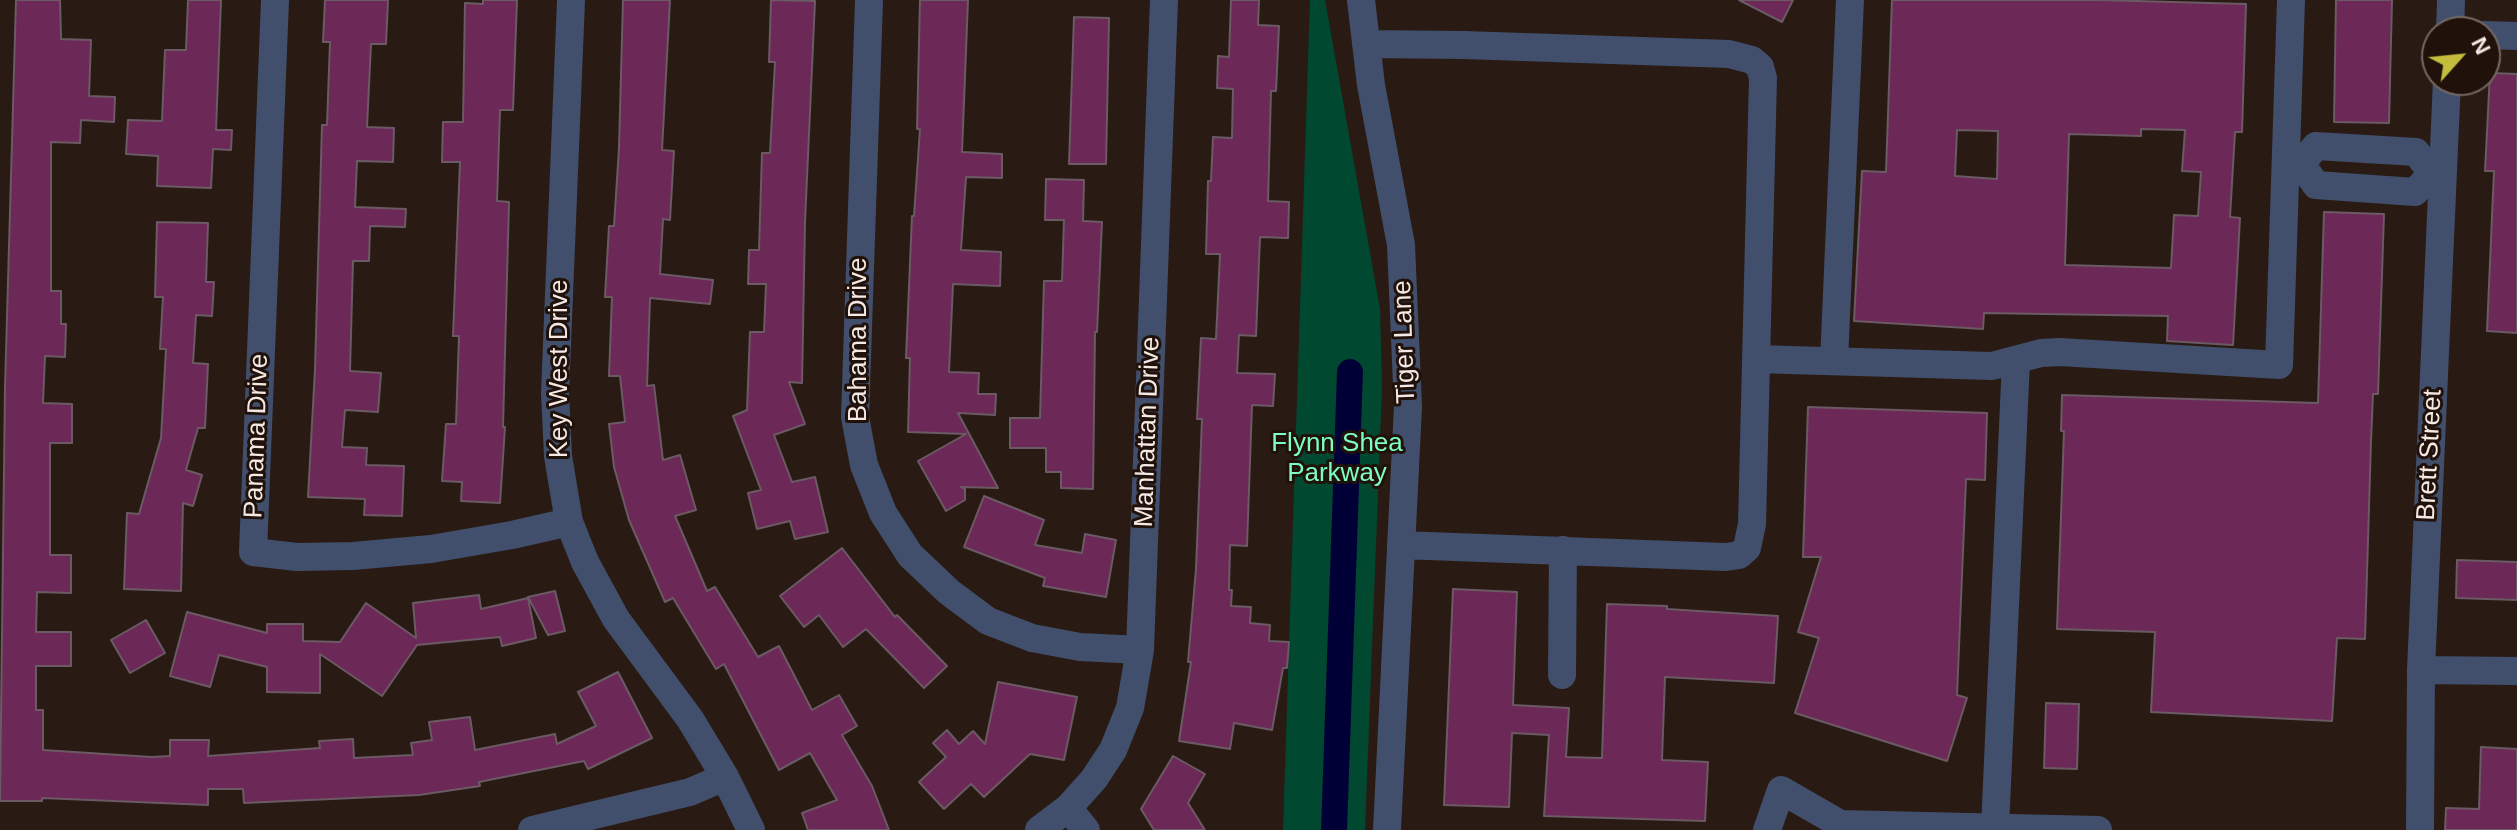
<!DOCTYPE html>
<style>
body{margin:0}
#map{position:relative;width:2517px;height:830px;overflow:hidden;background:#291b13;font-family:Arial,sans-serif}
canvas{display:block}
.north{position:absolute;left:2421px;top:16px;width:80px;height:80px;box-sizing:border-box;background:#20120a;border:2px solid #756861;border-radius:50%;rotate:63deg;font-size:22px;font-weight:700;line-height:32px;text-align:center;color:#f4e9e4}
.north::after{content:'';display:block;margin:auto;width:28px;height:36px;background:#c4bc3d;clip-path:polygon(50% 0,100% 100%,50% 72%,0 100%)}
</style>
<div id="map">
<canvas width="2517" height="830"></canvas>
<div class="north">N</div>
</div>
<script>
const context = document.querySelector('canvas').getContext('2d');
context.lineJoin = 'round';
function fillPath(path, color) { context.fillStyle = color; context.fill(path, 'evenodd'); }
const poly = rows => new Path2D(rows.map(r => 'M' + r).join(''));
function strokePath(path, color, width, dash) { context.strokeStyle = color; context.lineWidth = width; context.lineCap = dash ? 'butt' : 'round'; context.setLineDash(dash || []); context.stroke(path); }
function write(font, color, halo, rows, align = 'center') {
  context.font = font + ' Arial,sans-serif'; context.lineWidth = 6; context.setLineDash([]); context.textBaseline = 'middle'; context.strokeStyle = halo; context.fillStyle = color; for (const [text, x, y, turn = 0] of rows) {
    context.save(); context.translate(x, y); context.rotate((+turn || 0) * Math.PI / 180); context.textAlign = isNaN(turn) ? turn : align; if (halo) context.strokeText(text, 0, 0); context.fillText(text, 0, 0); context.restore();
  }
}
fillPath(poly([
 [1310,0,1325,0,1380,309,1382,388,1365,830,1283,830]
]), '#004930');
strokePath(poly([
 [1334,830,1350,372]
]), '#000037', 26);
const building = poly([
 [16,0,60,0,61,39,91,40,89,96,115,97,114,122,81,120,80,143,51,142,51,291,61,291,61,324,66,324,65,357,45,356,43,403,72,404,72,443,50,443,50,555,71,555,71,593,37,592,36,632,71,632,71,666,36,666,36,710,43,710,43,750,151,757,170,756,170,740,209,740,208,756,320,748,319,741,353,739,354,758,413,755,411,743,432,740,429,722,470,717,475,750,555,734,557,744,596,726,578,692,618,672,652,738,588,769,584,761,479,782,480,786,419,795,244,803,243,789,208,789,208,805,42,798,42,801,0,801,5,388,16,0],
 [188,0,221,0,216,130,232,130,231,150,213,149,211,188,157,186,158,156,126,154,128,120,162,121,165,50,186,50,188,0],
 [325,0,388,0,386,44,371,44,367,127,394,128,393,162,357,161,355,207,406,209,405,227,370,226,369,261,353,261,350,371,381,373,378,412,345,410,342,447,367,448,366,465,404,466,402,516,364,515,365,499,308,497,315,369,322,125,327,125,330,42,323,42,325,0],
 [483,0,517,0,513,110,500,110,497,201,509,202,503,427,505,427,500,503,461,501,462,482,442,481,446,424,456,424,459,336,453,336,460,162,442,162,443,122,463,122,465,3,483,4,483,0],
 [623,0,670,0,662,150,674,151,670,220,663,219,660,274,713,280,710,304,650,298,647,386,654,385,663,460,680,455,696,510,675,516,707,591,715,587,758,657,779,646,812,710,839,695,857,726,842,735,872,786,889,830,808,830,802,813,837,800,810,753,779,770,724,664,716,669,673,598,665,602,629,520,614,467,609,424,625,422,620,376,609,376,612,297,605,297,609,226,614,226,619,148,623,0],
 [771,0,815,1,805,222,802,383,789,382,805,424,774,435,792,482,815,477,828,532,795,539,790,521,757,529,748,493,761,490,733,416,747,410,750,332,764,332,766,284,748,284,749,250,759,250,762,153,770,153,775,62,769,62,771,0],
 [920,0,968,0,962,152,1002,154,1002,178,966,177,961,250,1001,252,1000,286,953,284,949,372,979,373,978,394,996,394,995,415,958,413,998,488,961,487,965,489,965,500,946,511,918,461,966,434,908,432,910,358,906,358,912,216,914,216,920,129,917,129,920,0],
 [1231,0,1259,0,1258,25,1279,26,1276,91,1271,91,1268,201,1289,202,1288,238,1260,237,1256,336,1239,335,1237,373,1275,374,1273,406,1252,405,1247,546,1230,545,1229,590,1232,590,1231,606,1251,607,1250,623,1270,625,1269,641,1289,642,1287,668,1283,668,1272,730,1234,723,1230,749,1179,741,1191,662,1188,662,1196,569,1202,419,1197,419,1201,338,1216,339,1220,254,1206,254,1208,181,1211,181,1213,137,1232,138,1233,89,1217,88,1218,56,1229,57,1231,0],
 [1739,0,1793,0,1782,22,1739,0],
 [1892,0,2100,0,2246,4,2242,132,2235,132,2230,217,2240,218,2233,345,2167,341,2168,316,1984,313,1983,329,1854,321,1862,171,1886,172,1892,0],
 [2141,129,2185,130,2182,171,2201,172,2198,216,2174,215,2171,268,2065,265,2069,134,2141,136,2141,129],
 [1957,130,1998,131,1997,179,1955,176,1957,130],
 [2336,0,2392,0,2389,123,2334,122,2336,0],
 [1074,17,1109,18,1106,164,1069,164,1074,17],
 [2490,73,2517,74,2517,333,2487,331,2494,171,2485,171,2490,73],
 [1046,179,1084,180,1083,221,1102,222,1097,332,1095,332,1093,489,1061,488,1061,472,1046,472,1046,448,1010,448,1010,418,1040,418,1044,281,1062,281,1064,220,1045,220,1046,179],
 [2324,212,2384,214,2378,394,2373,394,2371,441,2365,639,2337,638,2332,721,2151,712,2155,632,2057,629,2064,431,2061,431,2062,395,2318,403,2324,212],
 [157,222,208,223,206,282,214,282,212,316,196,315,193,363,208,364,205,428,198,428,186,470,202,475,193,506,183,503,181,591,124,589,127,513,139,514,161,438,166,349,160,349,163,297,155,297,157,222],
 [1808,407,1987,413,1985,480,1966,479,1957,695,1967,698,1947,761,1795,713,1819,638,1798,632,1821,557,1803,557,1808,407],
 [984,496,1044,520,1035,545,1082,553,1085,534,1116,540,1106,597,1043,586,1045,578,964,547,984,496],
 [842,548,895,617,897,615,947,666,924,688,866,629,843,647,819,615,804,627,780,596,842,548],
 [2457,560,2517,562,2517,600,2456,598,2457,560],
 [1453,589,1517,592,1513,705,1569,708,1566,757,1602,758,1607,604,1667,606,1667,609,1778,616,1774,683,1665,677,1662,760,1708,762,1705,821,1544,816,1549,735,1512,733,1509,807,1444,805,1453,589],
 [555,591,565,631,548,635,528,597,555,591],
 [479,595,481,609,528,598,536,638,502,646,500,637,417,645,382,696,320,654,320,693,267,692,267,667,219,655,210,687,170,676,187,612,267,633,267,624,303,624,303,641,340,642,366,603,416,638,413,603,479,595],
 [146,620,165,653,130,673,111,640,146,620],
 [998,682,1077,697,1064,760,1030,754,984,797,971,784,944,809,919,782,946,757,933,743,947,730,959,744,973,731,985,744,998,682],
 [2046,703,2079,704,2077,769,2044,768,2046,703],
 [2481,747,2517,749,2517,830,2445,830,2446,808,2479,809,2481,747],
 [1173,756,1205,774,1188,803,1205,830,1154,830,1141,809,1173,756]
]);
fillPath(building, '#6c2857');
strokePath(building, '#6b5a64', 2);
strokePath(poly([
 [275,0,253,552,297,557,353,556,431,549,512,535,569,522],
 [571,0,555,393,558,456,569,522,585,562,616,619,690,719,725,777,751,830],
 [869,0,855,417,864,465,883,513,910,555,949,592,988,621,1032,638,1080,647,1140,650],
 [1361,0,1371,85,1401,245,1408,407,1387,830],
 [2450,32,2451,0],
 [2485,35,2517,36],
 [1366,44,1464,45,1729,54,1752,60,1760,67,1763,78,1752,524,1747,548,1739,555,1726,557,1401,545],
 [2316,146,2416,152,2432,173,2415,192,2316,185,2301,164,2316,146],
 [1757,359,1992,366,2041,353,2060,352,2279,365,2291,0],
 [1834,361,1850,0],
 [2421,670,2517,671],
 [1562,675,1563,550],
 [1068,808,1086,830],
 [1995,828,2016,360],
 [532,830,690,792,725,777],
 [1039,830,1068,808,1094,779,1113,750,1130,708,1140,650,1164,0],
 [1767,830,1781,790,1840,824,2098,830],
 [2420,830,2421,670,2447,80]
]), '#414f6c', 28);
write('26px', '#f4e9e4', '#20120a', [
 ["Bahama Drive",859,340,-90],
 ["Tiger Lane",1405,342,-92],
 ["Key West Drive",560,369,-90],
 ["Manhattan Drive",1148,432,-88],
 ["Panama Drive",257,436,-88],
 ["Brett Street",2430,455,-87]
]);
write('26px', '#7cfec2', '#20120a', [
 ["Flynn Shea",1337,444],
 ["Parkway",1337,474]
]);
</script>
